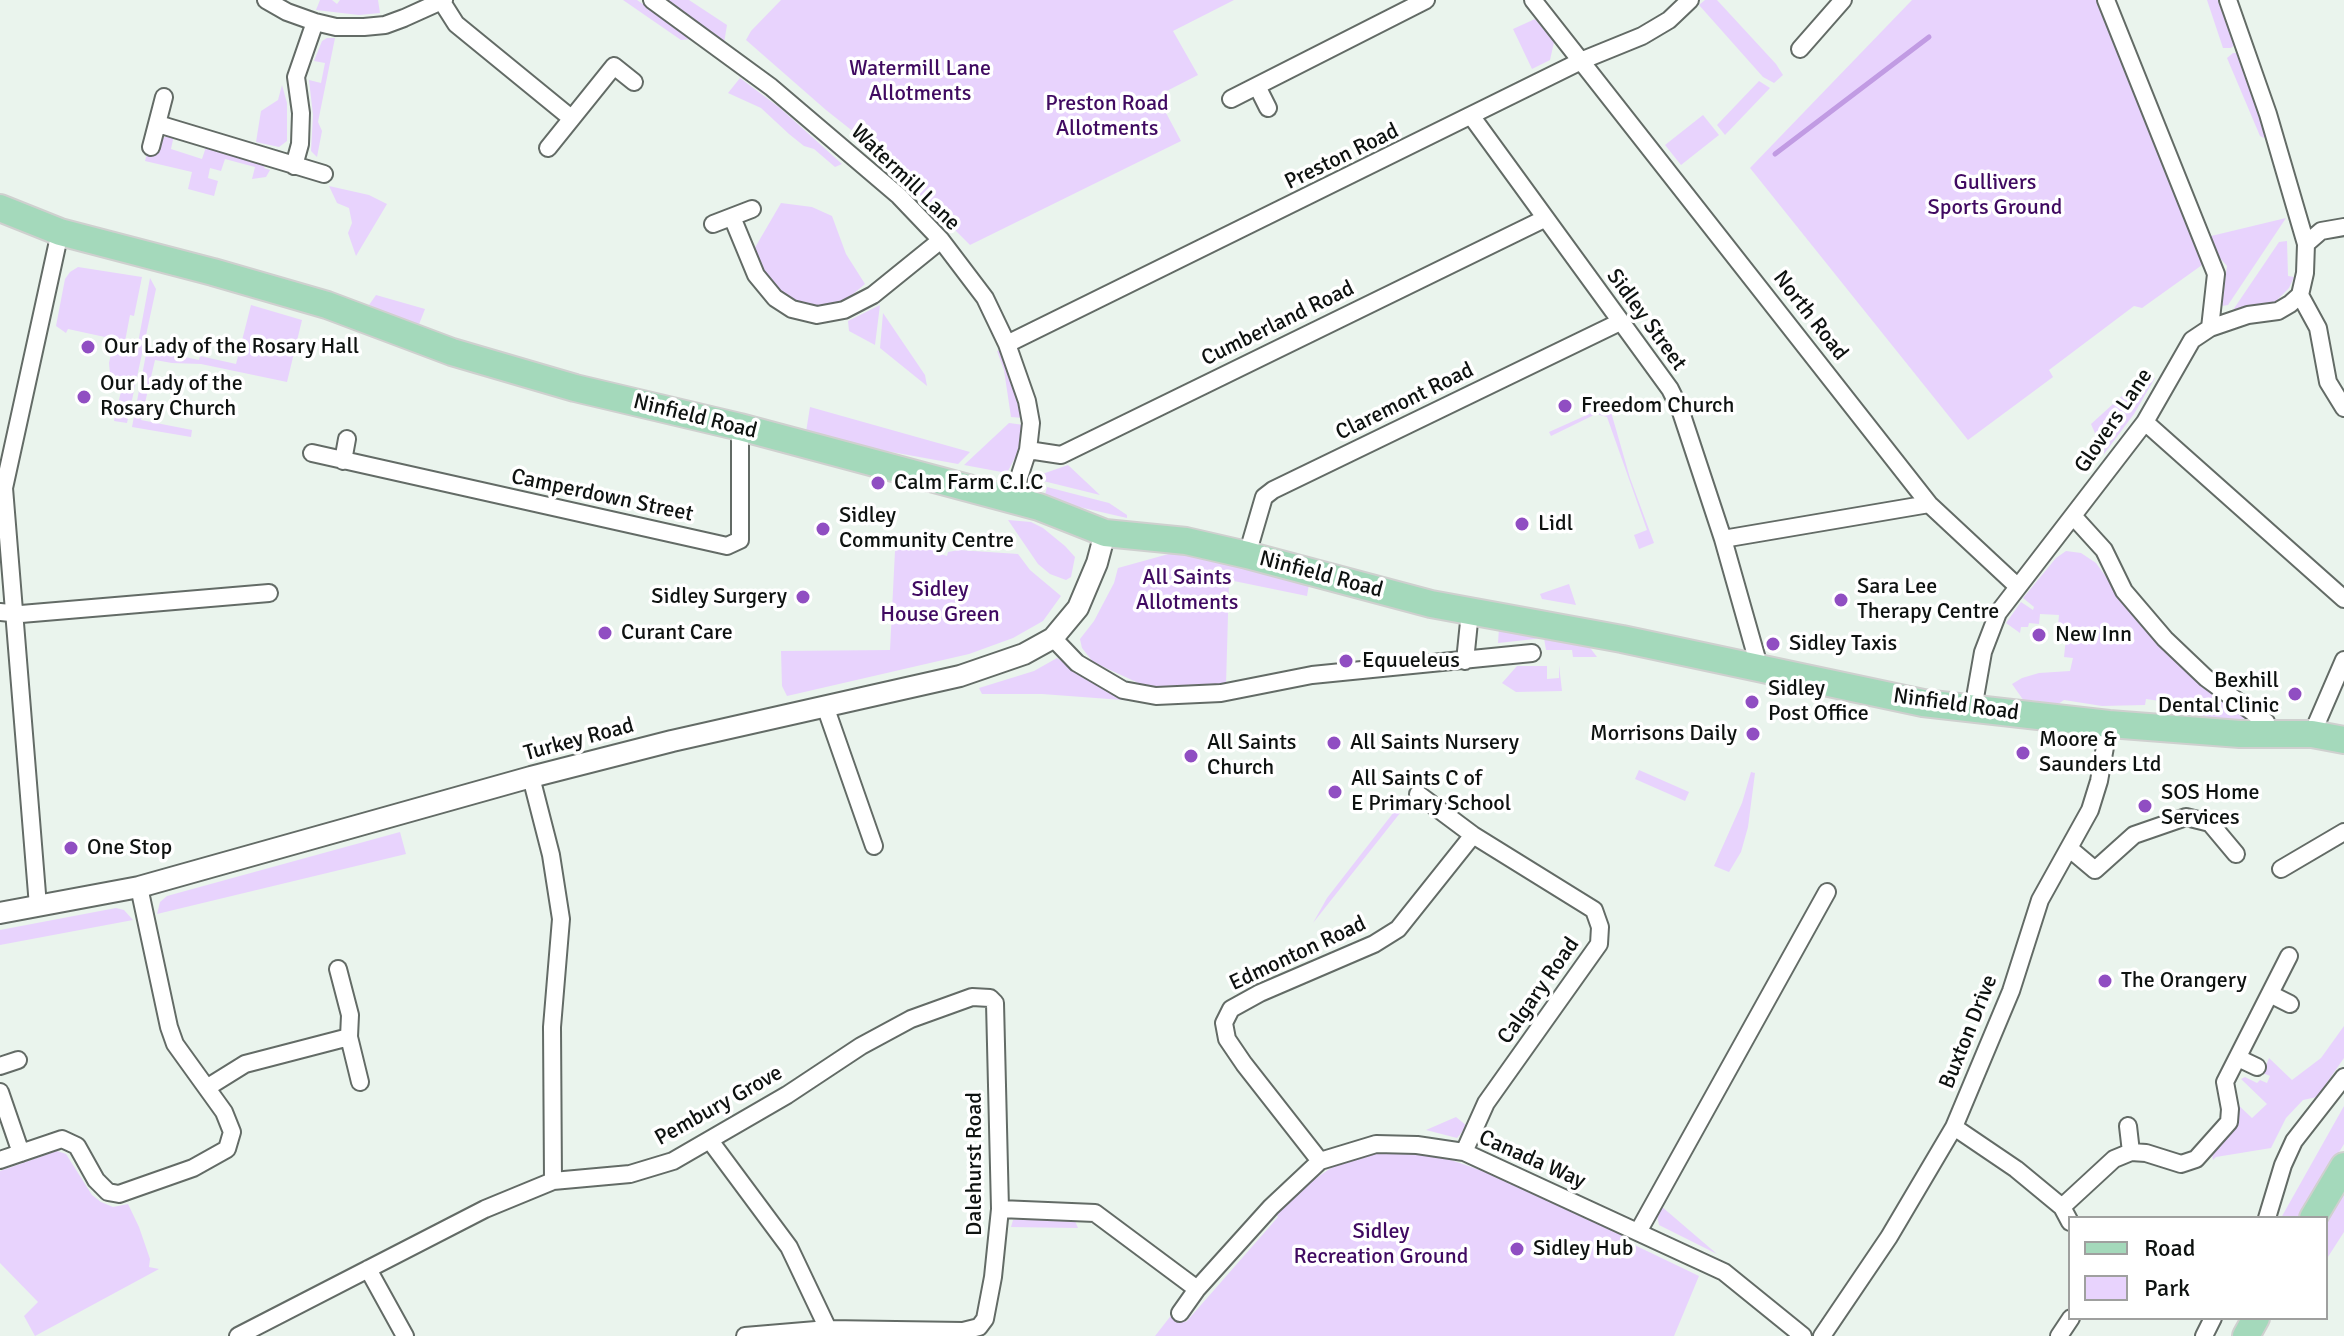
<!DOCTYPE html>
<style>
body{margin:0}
#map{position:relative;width:2344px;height:1336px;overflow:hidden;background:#eaf4ed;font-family:Signika,sans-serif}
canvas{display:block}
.legend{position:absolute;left:2068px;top:1216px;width:260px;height:104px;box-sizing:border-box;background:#fff;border:2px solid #9fa09f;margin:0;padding:10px 14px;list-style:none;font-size:24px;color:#0e1210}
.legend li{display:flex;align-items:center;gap:16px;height:40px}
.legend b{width:40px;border:2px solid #9fa09f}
</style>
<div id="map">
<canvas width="2344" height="1336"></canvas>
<ul class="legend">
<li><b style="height:10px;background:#a4d9bb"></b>Road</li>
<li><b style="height:22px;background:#e8d3fd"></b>Park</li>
</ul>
</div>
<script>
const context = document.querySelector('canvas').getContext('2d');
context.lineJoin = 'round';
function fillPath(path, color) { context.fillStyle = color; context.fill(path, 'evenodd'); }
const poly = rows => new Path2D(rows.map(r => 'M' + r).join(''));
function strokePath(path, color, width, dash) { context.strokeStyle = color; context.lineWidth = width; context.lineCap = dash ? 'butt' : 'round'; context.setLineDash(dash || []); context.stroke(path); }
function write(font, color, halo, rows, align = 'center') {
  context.font = font + ' Signika,sans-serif'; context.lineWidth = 7; context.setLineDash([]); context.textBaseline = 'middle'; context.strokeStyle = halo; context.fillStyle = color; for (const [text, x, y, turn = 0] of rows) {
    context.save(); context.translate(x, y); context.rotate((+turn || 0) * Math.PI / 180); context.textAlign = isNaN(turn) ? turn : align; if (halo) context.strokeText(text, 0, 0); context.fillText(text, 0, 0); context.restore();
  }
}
fillPath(poly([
 [320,0,332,0,337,4,340,0,378,0,380,13,359,15,316,10],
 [623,0,637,0,692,39,681,40],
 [664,0,689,0,727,25,724,43],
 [781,0,1234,0,1173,31,1198,75,1157,96,1181,141,970,245,869,144,826,110,746,40,751,31],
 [1705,0,1717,0,1776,64,1783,75,1774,83,1763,77,1699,5],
 [1912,0,2100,0,2199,247,2202,265,2142,308,2134,306,2049,370,2053,377,1968,440,1750,168],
 [2207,0,2218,0,2237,43,2231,48,2223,48],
 [1535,19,1554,42,1550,60,1532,69,1513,29],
 [327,38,335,38,318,122,322,131,317,157,311,151,313,115,309,80,321,83,325,63,314,61,322,41],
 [2233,53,2241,53,2266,134,2264,138,2260,136,2227,58],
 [740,78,780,108,842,164,835,167,814,149,804,146,789,134,761,108,728,93],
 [1759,81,1770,88,1725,135,1717,125],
 [282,85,287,103,287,141,279,147,256,142,261,111,278,100],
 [1703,115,1719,135,1681,165,1665,145],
 [168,135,174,135,171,149,202,159,207,144,266,163,264,168,270,170,266,177,252,179,255,167,225,159,221,171,210,168,208,178,218,181,214,196,188,189,192,172,145,161,148,150,158,152,160,140],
 [329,186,369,195,387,204,356,256,348,233,352,223,349,208,337,203],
 [781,203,812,207,832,216,846,254,865,284,852,295,852,299,841,304,815,306,795,302,780,292,763,272,753,251],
 [2286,218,2228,305,2222,306,2227,266,2213,250,2207,237],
 [2287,241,2288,276,2294,277,2289,288,2275,302,2233,310,2279,242],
 [78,267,142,277,134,316,130,315,123,352,136,354,150,278,156,289,127,423,114,421,122,387,111,384,109,363,114,339,68,329,66,333,56,326,65,279,70,272],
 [376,295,425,309,418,327,369,305],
 [251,305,302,320,287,382,201,364,172,363,155,360,141,420,192,430,191,437,132,427,147,349,199,360,200,356,236,364],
 [880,305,875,345,849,331,848,321],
 [883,313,925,375,927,386,880,348],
 [1001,350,1016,393,1023,418,1011,417,1004,370,997,351],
 [2144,376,2155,378,2134,414,2104,454,2091,424],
 [1609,405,1630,478,1654,543,1639,549,1634,535,1647,530,1607,417,1596,414,1551,436,1549,432],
 [810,407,970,452,958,464,886,451,806,432],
 [1009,423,1024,425,1020,448,1007,473,964,465],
 [1068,465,1100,495,1031,478],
 [1047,487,1109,503,1127,515,1127,518,1044,499],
 [1008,520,1031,522,1043,528,1065,546,1075,557,1071,577,1066,580,1050,574,1038,564],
 [908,532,944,539,938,553,947,556,948,552,959,550,1018,554,1030,570,1061,596,1043,621,1013,638,969,654,787,696,782,686,781,651,890,650,895,551,905,545],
 [1183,550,1310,579,1307,596,1229,580,1226,685,1186,689,1147,687,1093,662,1082,648,1080,639,1094,621,1114,583,1118,568],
 [2066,551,2081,553,2096,563,2119,595,2250,716,2248,722,2215,719,2167,707,2167,702,2146,699,2145,705,2102,706,2064,700,2058,704,2031,700,2024,701,2012,684,2022,678,2039,673,2070,671,2073,658,2064,657,2066,638,2057,637,2059,615,2040,614,2039,624,2029,623,2028,627,2021,627,2020,633,2006,623,2021,602,2033,610,2034,607,2023,598,2056,558],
 [1569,584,1576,605,1542,599,1540,594],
 [1499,628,1588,645,1597,657,1573,657,1572,650,1546,650,1544,638,1498,643],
 [1057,658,1099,687,1136,701,1042,694,982,694,979,688,1034,671],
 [1559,665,1562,691,1516,692,1502,683,1517,666,1547,666,1547,679,1559,678],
 [1639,770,1689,792,1685,801,1635,779],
 [1751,772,1755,773,1748,827,1741,852,1729,872,1714,866,1742,803],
 [1404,799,1408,803,1313,923,1327,898],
 [400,832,406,854,157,914,160,902,167,896],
 [116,908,124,910,133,920,0,945,0,930],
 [2344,1026,2344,1058,2317,1097,2303,1100,2286,1118,2271,1148,2216,1157,2213,1160,2212,1154,2236,1127,2234,1101,2252,1118,2267,1104,2241,1079,2245,1077,2257,1083,2260,1080,2267,1083,2270,1076,2263,1073,2269,1058,2292,1080,2321,1058],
 [2344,1106,2344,1144,2299,1218,2281,1218],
 [1456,1117,1467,1126,1457,1138,1426,1130],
 [57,1151,66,1154,92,1195,101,1202,113,1207,128,1204,139,1227,150,1259,149,1267,159,1269,35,1336,24,1316,38,1302,0,1263,0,1171],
 [1399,1151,1451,1160,1483,1171,1626,1237,1624,1240,1699,1276,1674,1336,1155,1336,1173,1313,1186,1322,1278,1217,1276,1214,1305,1186,1338,1163,1358,1155],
 [2344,1191,2344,1232,2326,1260,2326,1221],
 [1661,1206,1717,1254,1659,1225,1657,1215],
 [1028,1219,1075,1221,1078,1228,1011,1227,1013,1220]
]), '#e8d3fd');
strokePath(poly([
 [1775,154,1929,37]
]), '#c19be3', 5);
const minor = poly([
 [266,0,287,12,315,22,336,27,364,27,385,25,404,18,444,0],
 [652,0,771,87,899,196,941,240,985,298,1007,344,1027,401,1031,423,1028,450,1012,499],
 [1533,0,1929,504,2017,586],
 [2106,0,2216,274,2210,328],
 [2228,0,2268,114,2306,244],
 [442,2,456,24,571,118],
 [1800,49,1843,0],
 [1257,86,1268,108],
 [1231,99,1426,0],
 [1472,117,1670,389,1680,409,1723,539,1757,659,1755,668],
 [158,124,324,174],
 [151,147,164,97],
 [548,148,614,66,634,82],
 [294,166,300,144,301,113,296,77,315,22],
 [732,217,756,275,775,298,792,309,817,315,844,310,873,295,941,240],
 [713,224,752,209],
 [2300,295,2318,328,2328,382,2344,408],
 [1007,344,1583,60,1642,36,1669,20,1690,0],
 [2145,422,2344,599],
 [1028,450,1061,455,1544,219],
 [312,453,727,546,740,540,740,427],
 [343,461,347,439],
 [2074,517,2104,550,2124,591,2165,639,2206,678,2266,722,2266,734],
 [1723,539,1929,504],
 [1247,555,1264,497,1273,490,1620,322],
 [0,612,21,614,269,593],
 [1053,638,1077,663,1123,690,1156,696,1221,693,1312,675,1532,653],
 [1465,661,1470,612],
 [825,706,874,846],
 [1973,709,1983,652,1998,613,2145,422,2192,340,2210,328,2248,315,2278,311,2290,304,2300,295,2305,273,2306,244,2321,231,2344,227],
 [2312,734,2344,660],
 [531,777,551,855,561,919,552,1027,553,1181],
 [1418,794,1473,835,1594,910,1600,927,1599,944,1486,1103,1464,1152],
 [2070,849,2095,870,2134,835,2186,817,2210,823,2236,854],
 [2281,869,2344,832],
 [38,906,4,488,60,232],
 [338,969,350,1015,349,1037,360,1082],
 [2270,994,2290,1004],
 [2238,1058,2257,1067],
 [0,1066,18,1060],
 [208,1087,245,1064,349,1037],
 [0,1092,21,1153],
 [2128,1126,2131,1152],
 [1954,1127,2016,1169,2062,1207,2070,1222],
 [711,1142,789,1247,828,1329],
 [0,1160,62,1139,77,1146,96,1180,108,1192,119,1194,193,1168,227,1149,232,1132,224,1112,175,1044,169,1027,139,887],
 [1320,1161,1244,1064,1227,1039,1224,1023,1231,1009,1260,993,1374,944,1398,929,1473,835],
 [2062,1207,2114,1159,2131,1152,2146,1153,2181,1164,2196,1159,2229,1122,2230,1109,2225,1082,2289,956],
 [1000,1209,1095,1213,1197,1289],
 [2267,1218,2283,1165,2294,1141,2344,1077],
 [1638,1232,1827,892],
 [368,1269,405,1336],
 [1180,1313,1197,1289,1271,1207,1320,1161,1376,1144,1417,1145,1464,1152,1724,1272,1803,1336],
 [238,1336,485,1209,553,1181,630,1174,673,1161,787,1095,861,1046,911,1019,972,997,990,998,995,1003,1000,1209,993,1277,985,1319,979,1327,963,1331,828,1329,745,1336],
 [1822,1336,1889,1237,1954,1127,2011,991,2040,900,2090,810,2099,781,2109,724],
 [2059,1336,2071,1318],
 [2204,1336,2213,1318]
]);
const tertiary = poly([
 [0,913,139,887,531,777,672,741,960,676,1024,654,1053,638,1078,608,1097,563,1105,533]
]);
const primary = poly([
 [0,208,60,232,213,272,327,305,452,352,575,388,740,427,1039,507,1105,533,1186,541,1247,555,1431,604,1622,639,1923,703,2109,724,2240,734,2312,734,2344,740],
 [2313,1218,2344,1166],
 [2246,1336,2256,1318]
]);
strokePath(minor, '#636b66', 20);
strokePath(tertiary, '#636b66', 24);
strokePath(primary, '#cfd0cf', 30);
strokePath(minor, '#fff', 16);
strokePath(tertiary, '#fff', 20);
strokePath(primary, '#a4d9bb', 26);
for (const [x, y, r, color] of [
 [88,347,8,"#904ec2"],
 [84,397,8,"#904ec2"],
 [1565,406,8,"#904ec2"],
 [878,483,8,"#904ec2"],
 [1522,524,8,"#904ec2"],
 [823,529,8,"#904ec2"],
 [803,597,8,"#904ec2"],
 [1841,600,8,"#904ec2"],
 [605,633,8,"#904ec2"],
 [2039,635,8,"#904ec2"],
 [1773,644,8,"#904ec2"],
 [1346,661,8,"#904ec2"],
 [2295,694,8,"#904ec2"],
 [1752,702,8,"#904ec2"],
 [1753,734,8,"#904ec2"],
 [1334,743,8,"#904ec2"],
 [2023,753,8,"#904ec2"],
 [1191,756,8,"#904ec2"],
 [1335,792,8,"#904ec2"],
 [2145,806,8,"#904ec2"],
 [71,848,8,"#904ec2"],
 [2105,981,8,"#904ec2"],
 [1517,1249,8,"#904ec2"]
]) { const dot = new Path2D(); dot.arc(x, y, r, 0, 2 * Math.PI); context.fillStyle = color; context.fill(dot); strokePath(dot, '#fff', 3); }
write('22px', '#400a61', '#fff', [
 ["Watermill Lane",920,69],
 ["Allotments",920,94],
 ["Preston Road",1107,104],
 ["Allotments",1107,129],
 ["Gullivers",1995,183],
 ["Sports Ground",1995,208],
 ["All Saints",1187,578],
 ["Allotments",1187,603],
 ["Sidley",940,590],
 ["House Green",940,615],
 ["Sidley",1381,1232],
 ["Recreation Ground",1381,1257]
]);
write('22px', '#0e1210', '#fff', [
 ["Preston Road",1342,157,-26],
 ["Watermill Lane",905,178,44],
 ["North Road",1810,316,52],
 ["Sidley Street",1646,320,54],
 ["Cumberland Road",1278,324,-26],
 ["Claremont Road",1405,402,-26],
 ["Ninfield Road",695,417,14],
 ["Glovers Lane",2114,421,-56],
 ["Camperdown Street",602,496,12],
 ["Ninfield Road",1321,575,15],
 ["Ninfield Road",1956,705,8],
 ["Turkey Road",579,740,-15],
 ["Edmonton Road",1298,954,-25],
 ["Calgary Road",1539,991,-55],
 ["Buxton Drive",1969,1032,-68],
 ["Pembury Grove",719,1106,-29],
 ["Canada Way",1532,1160,24],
 ["Dalehurst Road",975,1164,-90]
]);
write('22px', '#0e1210', '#fff', [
 ["Our Lady of the Rosary Hall",104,347],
 ["Our Lady of the",100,384],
 ["Rosary Church",100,409],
 ["Freedom Church",1581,406],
 ["Calm Farm C.I.C",894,483],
 ["Sidley",839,516],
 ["Community Centre",839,541],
 ["Lidl",1538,524],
 ["Sara Lee",1857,587],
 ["Therapy Centre",1857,612],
 ["Sidley Surgery",787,597,"right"],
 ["Curant Care",621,633],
 ["New Inn",2055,635],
 ["Sidley Taxis",1789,644],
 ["Equueleus",1362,661],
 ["Bexhill",2279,681,"right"],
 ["Dental Clinic",2279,706,"right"],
 ["Sidley",1768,689],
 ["Post Office",1768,714],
 ["Morrisons Daily",1737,734,"right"],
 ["Moore &",2039,740],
 ["Saunders Ltd",2039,765],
 ["All Saints",1207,743],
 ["Church",1207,768],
 ["All Saints Nursery",1350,743],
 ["All Saints C of",1351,779],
 ["E Primary School",1351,804],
 ["SOS Home",2161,793],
 ["Services",2161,818],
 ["One Stop",87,848],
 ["The Orangery",2121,981],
 ["Sidley Hub",1533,1249]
], 'left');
</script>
